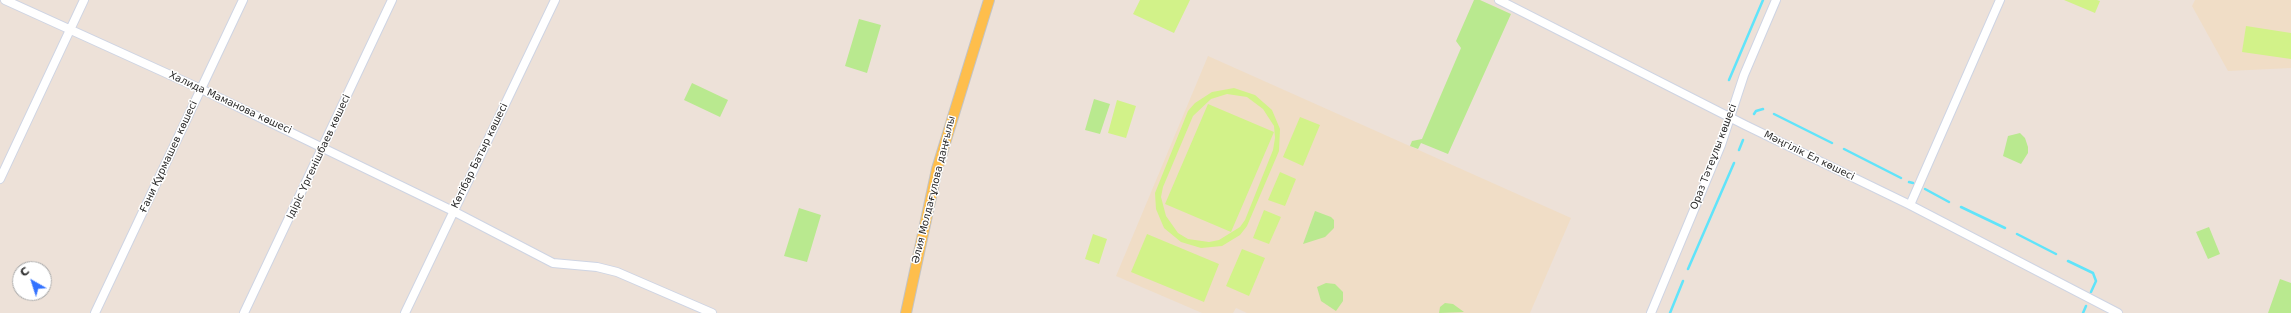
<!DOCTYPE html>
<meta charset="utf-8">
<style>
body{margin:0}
#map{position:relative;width:2291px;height:313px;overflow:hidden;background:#ede1d8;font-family:"DejaVu Sans",sans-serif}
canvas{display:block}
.north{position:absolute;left:12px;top:261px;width:40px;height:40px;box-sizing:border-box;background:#fff;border:1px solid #a9a9a9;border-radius:50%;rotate:321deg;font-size:11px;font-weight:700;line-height:16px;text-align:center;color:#282828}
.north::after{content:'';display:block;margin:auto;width:14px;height:18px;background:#3372ff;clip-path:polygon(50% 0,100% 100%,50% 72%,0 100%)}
</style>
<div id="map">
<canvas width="2291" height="313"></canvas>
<div class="north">С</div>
</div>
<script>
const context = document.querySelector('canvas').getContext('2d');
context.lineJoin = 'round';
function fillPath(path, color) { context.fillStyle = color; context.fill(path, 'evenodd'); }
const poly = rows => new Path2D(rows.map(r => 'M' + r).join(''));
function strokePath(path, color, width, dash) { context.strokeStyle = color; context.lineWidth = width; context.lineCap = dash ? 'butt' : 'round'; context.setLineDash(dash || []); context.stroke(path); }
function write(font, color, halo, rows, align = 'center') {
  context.font = font + ' "DejaVu Sans",sans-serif'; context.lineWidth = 3; context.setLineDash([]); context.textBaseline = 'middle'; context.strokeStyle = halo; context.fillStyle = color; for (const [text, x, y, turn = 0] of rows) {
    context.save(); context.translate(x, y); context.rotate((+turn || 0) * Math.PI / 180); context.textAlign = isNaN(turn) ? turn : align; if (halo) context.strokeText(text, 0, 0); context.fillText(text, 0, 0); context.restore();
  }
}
fillPath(poly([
 [2195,0,2291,0,2291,68,2228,71,2192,6],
 [1208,56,1571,218,1530,313,1247,313,1236,308,1233,313,1202,313,1116,276]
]), '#f0ddc6');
fillPath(poly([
 [1474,0,1480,0,1511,14,1448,154,1421,143,1418,149,1410,146,1412,141,1422,139,1461,48,1456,41],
 [859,19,881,25,867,73,845,66],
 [692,83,728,100,720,117,684,100],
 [1094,99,1110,104,1100,134,1085,130],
 [2020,133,2025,138,2028,147,2028,153,2021,164,2003,156,2008,136],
 [799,208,821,215,807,262,784,256],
 [1315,211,1331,217,1334,220,1334,228,1325,237,1303,244],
 [2209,227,2220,254,2208,259,2196,232],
 [2280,279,2291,283,2291,313,2268,313],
 [1326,283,1335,284,1343,292,1343,301,1336,311,1321,301,1317,287],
 [1445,303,1453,304,1464,312,1439,313,1440,307]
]), '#b9e98f');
fillPath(poly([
 [1140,0,1190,0,1174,33,1133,14],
 [2064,0,2097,0,2100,1,2095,13],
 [2246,26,2291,33,2291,59,2242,52],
 [1234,88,1255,95,1272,110,1280,129,1279,151,1247,226,1240,235,1222,246,1201,248,1181,242,1164,228,1156,209,1155,193,1188,111,1195,103,1212,92],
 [1227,94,1247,97,1263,109,1274,126,1275,138,1273,150,1245,220,1240,227,1219,240,1209,242,1188,239,1178,233,1166,216,1161,197,1163,187,1193,116,1211,99],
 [1117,100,1136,106,1126,138,1108,133],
 [1208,104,1274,132,1231,232,1165,204],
 [1300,117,1320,125,1303,166,1283,157],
 [1280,172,1296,179,1285,206,1268,200],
 [1264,210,1281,217,1269,244,1253,238],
 [1093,234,1107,239,1099,264,1085,259],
 [1147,234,1219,264,1204,302,1131,272],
 [1242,249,1265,258,1249,296,1226,286]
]), '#d2f289');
strokePath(poly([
 [1729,80,1763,0],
 [1754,114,1756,111,1763,109],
 [1774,114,1832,143],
 [1844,149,1901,178],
 [1739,150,1743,140],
 [1909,182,1913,183],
 [1925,189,1949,202],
 [1961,207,2005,228],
 [2017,234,2056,254],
 [2068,261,2093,273,2096,281,2091,292],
 [1688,269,1734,163],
 [1670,313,1683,281],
 [2083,313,2086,306]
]), '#60e4fa', 2.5);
const minor = poly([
 [5,0,201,89,453,211,553,263,597,267,617,272,712,313],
 [1499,0,1745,125,1910,205,2118,313],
 [0,179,84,0],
 [1910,205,2000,0],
 [95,313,243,0],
 [244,313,392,0],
 [405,313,555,0],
 [1651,313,1721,145,1744,75,1776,0]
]);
const major = poly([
 [906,313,937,169,989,0]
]);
strokePath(minor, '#ced4e3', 10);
strokePath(major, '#c3c3c3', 12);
strokePath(minor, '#fff', 8);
strokePath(major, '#febe4c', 10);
write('10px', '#282828', '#fff', [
 ["Халида Маманова көшесі",230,103,25],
 ["Көтібар Батыр көшесі",480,156,-64],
 ["Мәңгілік Ел көшесі",1809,156,26],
 ["Ғани Құрмашев көшесі",169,157,-65],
 ["Ідіріс Үргенішбаев көшесі",319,157,-65],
 ["Ораз Тәтеұлы көшесі",1714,157,-69],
 ["Әлия Молдағұлова даңғылы",934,190,-76]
]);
</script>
